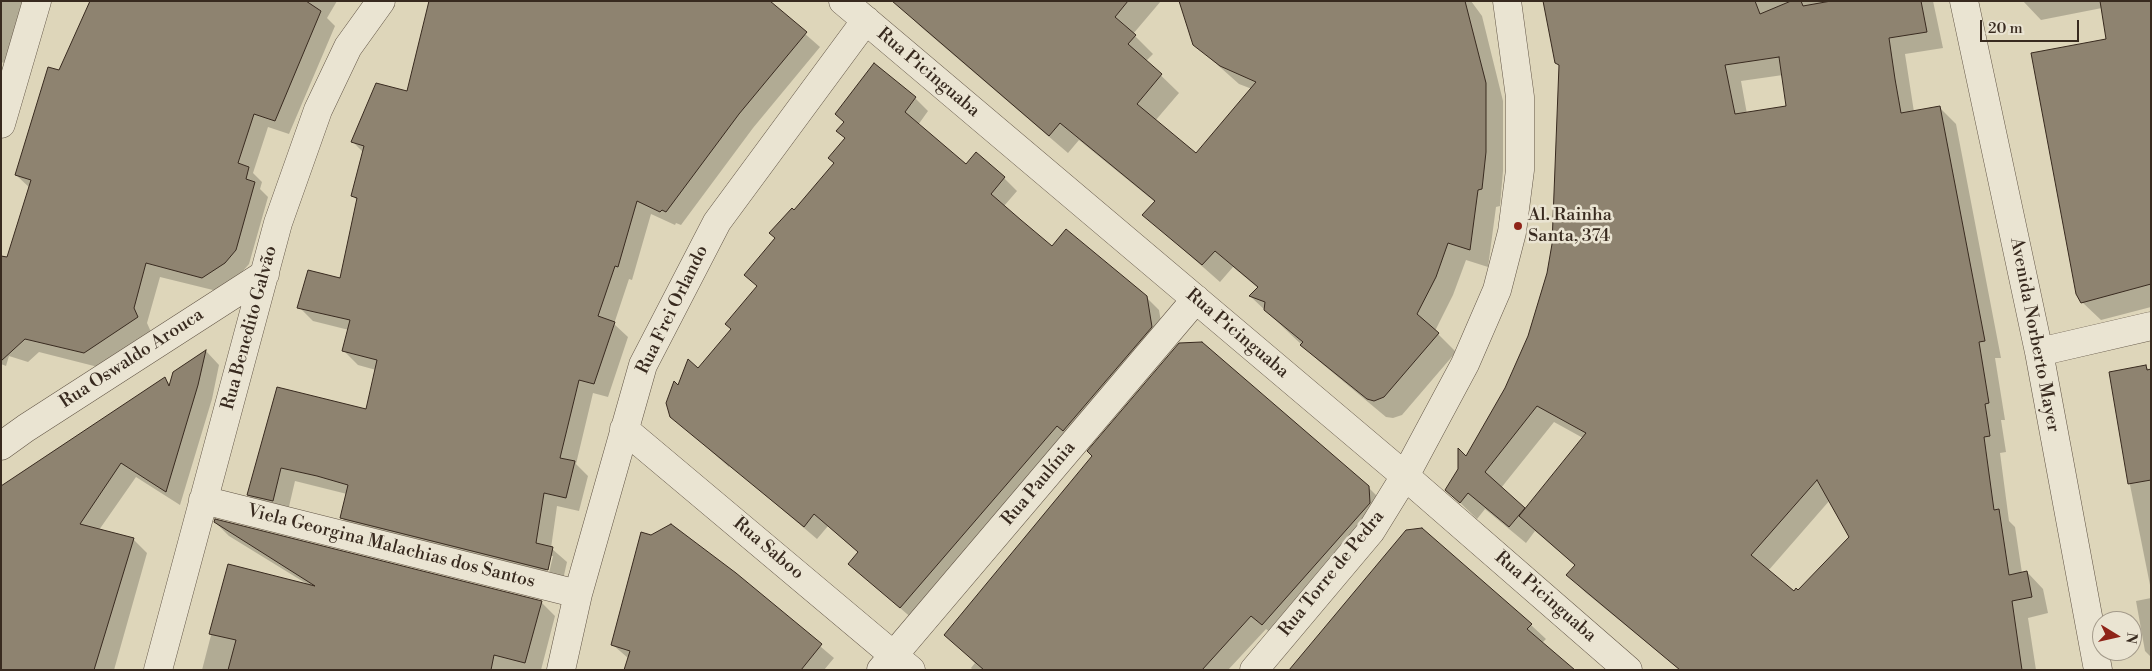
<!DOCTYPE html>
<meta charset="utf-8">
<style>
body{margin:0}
#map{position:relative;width:2152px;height:671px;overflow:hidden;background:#ded6ba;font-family:"Libre Bodoni",serif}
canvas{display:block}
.frame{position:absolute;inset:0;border:2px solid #382a1f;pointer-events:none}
.north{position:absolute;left:2092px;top:611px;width:50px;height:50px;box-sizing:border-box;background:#eae4d2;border:1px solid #a39a8a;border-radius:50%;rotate:99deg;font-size:14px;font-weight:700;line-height:20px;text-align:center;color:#382a1f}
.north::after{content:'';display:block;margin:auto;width:18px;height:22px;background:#8f2418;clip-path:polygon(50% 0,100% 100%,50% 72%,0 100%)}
.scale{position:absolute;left:1980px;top:20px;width:99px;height:22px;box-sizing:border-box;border:2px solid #382a1f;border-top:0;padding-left:6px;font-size:15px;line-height:18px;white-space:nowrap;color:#382a1f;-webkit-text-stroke:4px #eae4d2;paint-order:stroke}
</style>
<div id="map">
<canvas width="2152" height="671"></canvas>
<div class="frame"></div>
<div class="north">N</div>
<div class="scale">20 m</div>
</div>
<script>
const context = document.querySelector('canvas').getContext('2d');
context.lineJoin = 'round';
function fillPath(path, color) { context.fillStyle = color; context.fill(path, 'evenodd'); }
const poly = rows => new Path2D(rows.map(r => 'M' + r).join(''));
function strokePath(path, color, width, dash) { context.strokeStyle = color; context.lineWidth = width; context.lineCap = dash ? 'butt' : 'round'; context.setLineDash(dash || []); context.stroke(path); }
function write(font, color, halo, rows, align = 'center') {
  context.font = font + ' "Libre Bodoni",serif'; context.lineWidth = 5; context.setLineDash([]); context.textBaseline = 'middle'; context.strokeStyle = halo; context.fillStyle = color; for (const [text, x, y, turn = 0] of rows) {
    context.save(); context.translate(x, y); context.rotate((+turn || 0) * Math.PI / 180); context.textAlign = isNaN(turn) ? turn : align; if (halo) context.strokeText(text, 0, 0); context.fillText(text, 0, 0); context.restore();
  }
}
fillPath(poly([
 [1,1,27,1,4,63,1,62],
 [92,1,337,1,327,18,335,26,289,134,268,127,253,173,262,182,260,189,268,197,249,264,236,279,217,291,160,277,147,323,151,332,98,367,39,352,28,362,9,356,6,366,1,364,1,257,8,259,30,188,16,175],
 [430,1,773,1,771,4,820,47,753,128,681,225,676,223,675,225,651,214,632,280,629,279,614,324,628,337,608,397,593,393,576,464,588,476,579,511,557,506,551,548,567,562,562,584,356,532,342,518,347,494,295,481,287,515,262,509,248,495,278,388,367,410,376,370,358,365,344,351,349,330,313,321,299,307,341,279,358,201,353,196,364,153,353,142,408,92],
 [550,556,553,556,548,577,545,576],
 [909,1,1161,1,1133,34,1153,54,1146,61,1179,93,1155,121,1196,155,1252,89,1239,84,1194,44,1183,1,1471,1,1482,16,1503,101,1503,171,1500,206,1496,207,1488,267,1466,260,1453,295,1435,331,1456,352,1402,415,1393,418,1386,417,1320,362,1250,296,1258,288,1233,267,1220,282,1144,215,1155,202,1079,140,1068,153,921,27,903,9],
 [1543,1,1933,1,1943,48,1905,54,1914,112,1940,108,1956,124,2001,358,1995,358,2005,420,2001,420,2006,452,2000,453,2009,521,2015,527,2022,573,2027,572,2043,589,2048,613,2028,618,2036,670,1680,670,1585,592,1568,575,1576,566,1535,531,1526,543,1485,509,1477,519,1447,490,1507,389,1530,336,1546,286,1554,244,1560,66,1557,63],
 [1783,75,1787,107,1747,114,1741,81],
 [1554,422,1583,438,1525,510,1501,488],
 [1830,500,1851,537,1798,592,1794,593,1768,571],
 [2023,1,2151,1,2151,307,2101,320,2082,302,2107,40,2102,8,2041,20],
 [915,98,928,111,918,125,966,166,1004,178,1017,191,1004,206,1052,247,1146,297,1159,310,1164,340,914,620,849,564,859,553,828,526,817,539,730,465,729,467,671,416,679,387,699,370,732,330,758,287,776,239,794,211],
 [206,351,219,365,212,399,180,505,136,477,99,530,133,539,147,553,114,670,1,670,1,653,165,379,171,385],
 [2145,366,2151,371,2151,590,2123,450],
 [1368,487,1382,501,1277,638,1266,629,1228,670,973,670,971,668,975,663,946,635],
 [215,522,541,602,555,616,541,670,202,670,229,566,307,584,229,536],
 [735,574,834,658,824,670,625,670,628,658,613,645],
 [2151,598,2151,657,2145,651,2136,601],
 [1531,625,1546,639,1542,643,1291,670]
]), '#0003');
const building = poly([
 [90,1,306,1,321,11,275,121,254,114,238,163,249,167,246,179,255,182,236,250,225,263,202,278,146,263,134,308,138,317,84,353,25,339,1,361,1,256,7,257,31,180,15,175,48,67,59,70,90,1],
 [429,1,770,1,807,32,739,114,666,212,662,210,660,212,637,201,618,267,615,266,598,316,615,322,594,384,579,380,560,458,575,461,566,498,544,493,536,543,553,547,548,570,340,518,348,485,317,476,281,468,273,501,247,495,277,387,366,409,377,360,342,351,350,320,297,308,308,270,340,278,357,198,351,196,364,146,351,142,376,83,407,91,429,1],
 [892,1,1128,1,1115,17,1136,35,1128,44,1162,74,1137,104,1196,153,1256,82,1220,66,1193,45,1179,1,1465,1,1486,83,1486,152,1482,189,1478,190,1470,250,1448,243,1436,277,1417,314,1439,333,1384,397,1374,401,1367,399,1300,345,1303,342,1264,310,1265,302,1249,296,1258,287,1215,251,1202,265,1142,215,1155,201,1060,123,1049,136,892,1],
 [1543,1,1755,1,1760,14,1791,1,1801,1,1803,6,1831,1,1921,1,1927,32,1889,38,1895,79,1901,113,1940,106,1985,341,1979,342,1989,403,1985,404,1990,436,1984,437,1994,510,1999,509,2009,575,2027,571,2032,597,2012,601,2022,670,1680,670,1566,575,1575,565,1519,516,1586,433,1537,406,1485,472,1525,508,1509,527,1468,493,1460,503,1445,490,1458,469,1458,448,1466,456,1505,388,1528,336,1547,273,1552,244,1559,65,1555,63,1543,1],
 [1779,57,1786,106,1735,114,1725,65,1779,57],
 [1817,480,1849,537,1798,590,1796,588,1794,591,1751,555,1817,480],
 [2100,1,2151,1,2151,284,2081,303,2076,294,2031,53,2106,39,2100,1],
 [874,63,916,97,905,112,966,164,976,152,1005,177,991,194,1021,220,1052,246,1066,229,1147,296,1152,327,1063,431,1057,426,900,608,848,564,858,552,814,514,804,527,670,417,666,403,674,381,678,385,688,359,698,368,731,329,725,324,757,286,744,275,775,238,769,233,792,208,794,210,834,163,828,158,845,138,836,131,844,122,835,114,874,63],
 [1202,342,1369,486,1370,503,1262,625,1251,616,1202,670,984,670,944,635,1092,456,1087,451,1179,343,1202,342],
 [206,350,198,385,166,492,121,463,80,524,134,538,94,670,1,670,1,486,165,377,169,386,173,372,206,350],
 [2146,365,2147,370,2151,369,2151,480,2128,484,2109,372,2146,365],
 [215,519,542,601,525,663,494,655,491,670,228,670,236,640,209,634,228,564,315,586,214,522,215,519],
 [671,524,736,573,822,644,801,670,624,670,630,651,611,645,641,532,651,535,671,524],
 [1422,528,1532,624,1527,629,1575,670,1289,670,1406,530,1422,528]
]);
fillPath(building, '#8e8370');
strokePath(building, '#382a1f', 1);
const street = poly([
 [843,1,1405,476,1628,670],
 [1964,1,2039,352,2098,670],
 [1,124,37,1],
 [2039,352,2151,326],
 [624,429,911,670],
 [1,446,26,428,265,274],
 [203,500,578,594],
 [158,670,278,223,318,110,348,47,381,1],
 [561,670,578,594,643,365,717,222,866,20],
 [881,670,1196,299],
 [1254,670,1371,531,1405,476,1465,364,1497,290,1512,232,1520,170,1520,97,1507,1]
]);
strokePath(street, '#625546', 29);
strokePath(street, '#eae4d2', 28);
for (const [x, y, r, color] of [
 [1518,226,5,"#8f2418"]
]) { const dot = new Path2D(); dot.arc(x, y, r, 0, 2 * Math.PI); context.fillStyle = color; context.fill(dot); strokePath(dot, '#eae4d2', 2); }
write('18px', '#382a1f', '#eae4d2', [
 ["Rua Picinguaba",928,73,40],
 ["Rua Frei Orlando",673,310,-64],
 ["Rua Benedito Galvão",250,328,-75],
 ["Rua Picinguaba",1237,334,40],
 ["Avenida Norberto Mayer",2034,335,79],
 ["Rua Oswaldo Arouca",132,359,-33],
 ["Rua Paulínia",1039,484,-50],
 ["Viela Georgina Malachias dos Santos",391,547,14],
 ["Rua Saboo",768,549,40],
 ["Rua Torre de Pedra",1332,574,-51],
 ["Rua Picinguaba",1545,597,41]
]);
write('18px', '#382a1f', '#eae4d2', [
 ["Al. Rainha",1528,216],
 ["Santa, 374",1528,237]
], 'left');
</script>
